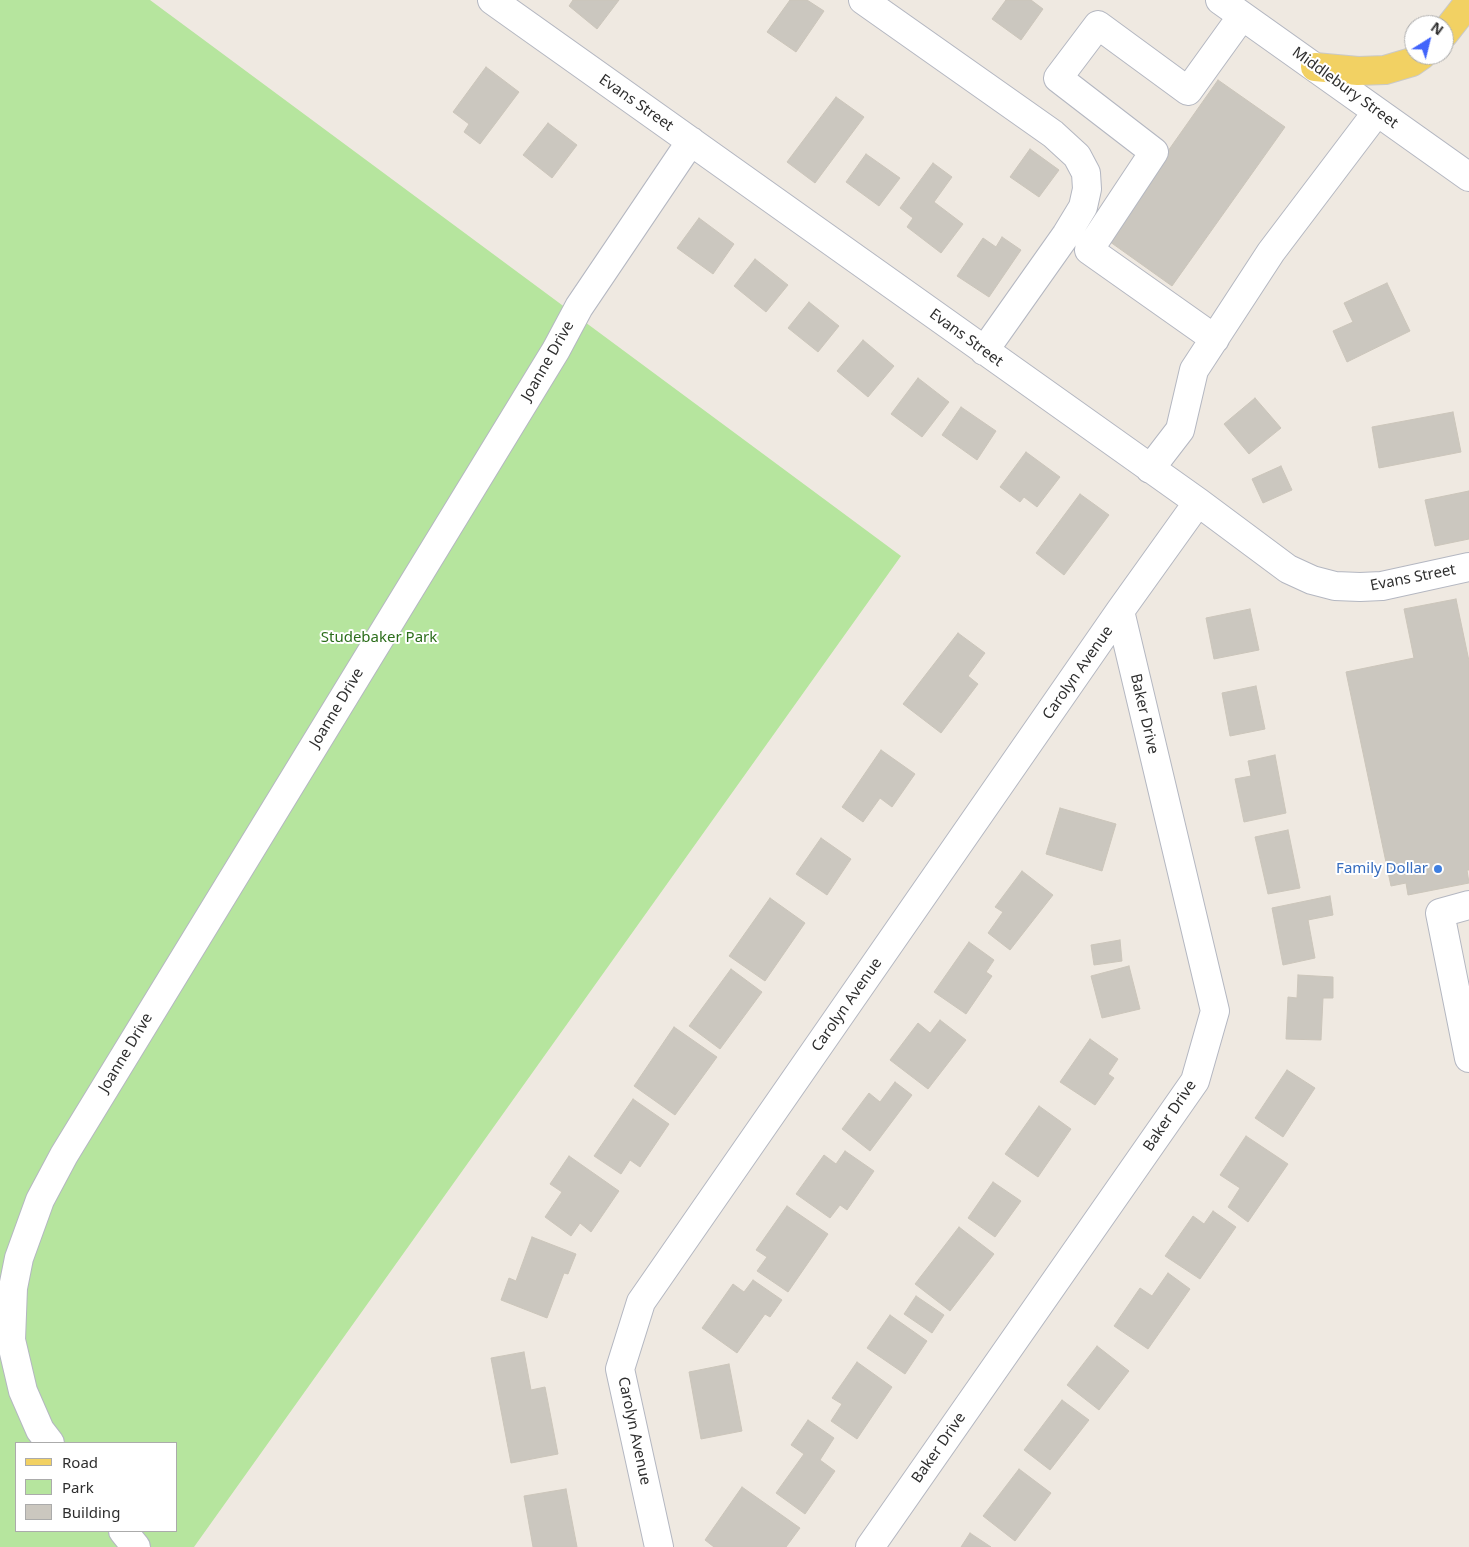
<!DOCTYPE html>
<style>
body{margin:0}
#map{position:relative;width:1469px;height:1547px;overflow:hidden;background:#efe9e1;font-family:"Noto Sans",sans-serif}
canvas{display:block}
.legend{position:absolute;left:15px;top:1442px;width:162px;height:90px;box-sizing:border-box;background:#fff;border:1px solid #ababab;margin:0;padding:6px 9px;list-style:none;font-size:15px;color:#2e2e2e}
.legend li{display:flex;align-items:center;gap:10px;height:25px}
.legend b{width:25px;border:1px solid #ababab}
.north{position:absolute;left:1404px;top:15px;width:50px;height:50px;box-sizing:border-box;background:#fff;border:1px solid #ababab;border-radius:50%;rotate:36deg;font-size:14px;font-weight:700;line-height:20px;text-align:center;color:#2e2e2e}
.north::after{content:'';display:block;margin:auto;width:18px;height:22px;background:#4264fb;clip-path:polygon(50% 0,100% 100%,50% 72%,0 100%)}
</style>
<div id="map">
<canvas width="1469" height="1547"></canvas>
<ul class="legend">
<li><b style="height:6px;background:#f2d163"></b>Road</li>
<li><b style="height:14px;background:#b6e59e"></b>Park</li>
<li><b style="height:14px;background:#cbc7bf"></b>Building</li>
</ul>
<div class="north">N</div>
</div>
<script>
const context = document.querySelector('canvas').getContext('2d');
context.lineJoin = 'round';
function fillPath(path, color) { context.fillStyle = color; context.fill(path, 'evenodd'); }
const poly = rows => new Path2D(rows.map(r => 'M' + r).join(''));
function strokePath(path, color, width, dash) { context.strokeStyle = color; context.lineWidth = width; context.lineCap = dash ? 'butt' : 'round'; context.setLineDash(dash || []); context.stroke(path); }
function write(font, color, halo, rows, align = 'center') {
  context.font = font + ' "Noto Sans",sans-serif'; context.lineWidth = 4; context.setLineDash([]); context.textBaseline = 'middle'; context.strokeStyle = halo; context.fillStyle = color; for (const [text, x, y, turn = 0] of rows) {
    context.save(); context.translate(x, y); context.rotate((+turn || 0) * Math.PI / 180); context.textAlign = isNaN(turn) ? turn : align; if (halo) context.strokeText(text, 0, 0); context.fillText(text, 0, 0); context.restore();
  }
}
fillPath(poly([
 [0,0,150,0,901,556,194,1547,0,1547],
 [16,1443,176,1443,176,1531,16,1531]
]), '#b6e59e');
const building = poly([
 [573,0,619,0,597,29,569,6,573,0],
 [790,0,807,0,824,11,796,52,767,32,790,0],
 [1006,0,1031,0,1043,9,1021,40,992,19,1006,0],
 [486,67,519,92,480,144,464,132,469,124,453,112,486,67],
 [1218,80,1285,127,1172,286,1106,239,1218,80],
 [836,97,864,117,815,183,787,162,836,97],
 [548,123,577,145,552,178,523,155,548,123],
 [1030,149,1059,170,1039,197,1010,177,1030,149],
 [866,154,900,178,879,206,846,182,866,154],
 [933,163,952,177,934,202,963,224,941,253,907,227,913,218,900,208,933,163],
 [699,218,734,244,713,274,677,248,699,218],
 [1002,237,1021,250,989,297,957,276,983,238,996,247,1002,237],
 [755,259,788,285,766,312,734,286,755,259],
 [1387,283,1410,331,1347,362,1333,331,1353,322,1344,303,1387,283],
 [809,302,839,326,818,352,788,328,809,302],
 [863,340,894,366,868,397,837,371,863,340],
 [918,378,949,402,922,437,891,414,918,378],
 [1255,398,1281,428,1249,454,1224,424,1255,398],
 [961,407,996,431,977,460,942,435,961,407],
 [1453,412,1461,452,1379,468,1372,427,1453,412],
 [1026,452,1060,477,1037,507,1024,497,1020,502,1000,487,1026,452],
 [1281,466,1292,490,1263,503,1252,479,1281,466],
 [1469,491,1469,539,1435,546,1425,500,1469,491],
 [1080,494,1109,515,1064,575,1036,553,1080,494],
 [1456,599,1469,661,1469,870,1467,870,1469,883,1408,895,1406,883,1391,886,1346,672,1414,658,1404,609,1456,599],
 [1250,609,1259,650,1214,659,1206,618,1250,609],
 [958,633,985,653,968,676,978,684,941,733,903,704,958,633],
 [1256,686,1265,729,1230,736,1222,693,1256,686],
 [881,750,915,774,892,807,880,798,863,822,842,807,881,750],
 [1275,755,1286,813,1244,822,1235,779,1251,776,1248,761,1275,755],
 [1060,808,1116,824,1102,871,1046,854,1060,808],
 [1288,830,1300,888,1268,894,1255,837,1288,830],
 [821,838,851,859,827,895,796,874,821,838],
 [1022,871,1053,895,1010,950,988,933,1003,912,995,907,1022,871],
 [1330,896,1333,915,1308,920,1315,958,1283,965,1272,908,1330,896],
 [770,898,805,923,765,981,729,956,770,898],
 [1120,940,1122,961,1094,965,1091,945,1120,940],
 [969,942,994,960,986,972,992,976,966,1014,934,992,969,942],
 [1129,966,1140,1009,1102,1018,1091,976,1129,966],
 [731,969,762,992,720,1049,689,1026,731,969],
 [1298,975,1333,977,1333,998,1323,998,1321,1040,1286,1039,1288,997,1297,998,1298,975],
 [940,1020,966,1040,928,1089,890,1060,918,1023,930,1033,940,1020],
 [674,1027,717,1057,675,1115,634,1086,674,1027],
 [1090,1039,1118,1059,1108,1074,1114,1078,1095,1105,1060,1082,1090,1039],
 [1287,1070,1315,1088,1283,1137,1255,1118,1287,1070],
 [895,1082,912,1095,870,1151,842,1129,869,1093,880,1102,895,1082],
 [633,1099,669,1124,640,1167,630,1160,621,1174,594,1156,633,1099],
 [1039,1106,1071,1129,1038,1177,1005,1154,1039,1106],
 [1246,1136,1288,1164,1248,1222,1228,1207,1240,1188,1220,1175,1246,1136],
 [845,1151,874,1171,847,1210,840,1205,830,1218,796,1194,824,1155,836,1164,845,1151],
 [569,1156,619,1191,591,1232,580,1223,571,1236,545,1217,562,1192,550,1184,569,1156],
 [993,1182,1021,1201,995,1237,968,1218,993,1182],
 [787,1206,828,1234,788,1292,757,1271,767,1257,756,1250,787,1206],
 [1213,1211,1236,1227,1200,1279,1165,1256,1193,1216,1204,1224,1213,1211],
 [959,1227,994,1254,950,1311,915,1284,959,1227],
 [532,1237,576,1254,568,1274,564,1273,547,1318,501,1300,509,1278,516,1281,532,1237],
 [1168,1273,1190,1289,1148,1349,1114,1326,1140,1288,1152,1296,1168,1273],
 [753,1280,782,1300,770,1317,765,1314,737,1353,702,1328,733,1284,744,1292,753,1280],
 [916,1296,944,1315,932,1333,904,1314,916,1296],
 [890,1315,927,1341,905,1374,867,1348,890,1315],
 [1097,1346,1129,1371,1099,1410,1067,1385,1097,1346],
 [524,1352,531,1390,545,1387,558,1454,511,1463,491,1358,524,1352],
 [857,1362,892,1387,857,1439,831,1421,842,1404,832,1398,857,1362],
 [729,1364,742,1431,701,1439,689,1372,729,1364],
 [1062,1400,1089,1420,1050,1470,1024,1450,1062,1400],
 [808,1420,834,1438,820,1460,835,1471,805,1514,776,1493,804,1454,791,1445,808,1420],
 [1019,1469,1051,1493,1015,1541,983,1516,1019,1469],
 [742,1487,800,1528,786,1547,714,1547,705,1540,742,1487],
 [566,1489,577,1547,533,1547,524,1496,566,1489],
 [970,1533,991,1547,961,1547,970,1533]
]);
fillPath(building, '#cbc7bf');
strokePath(building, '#cbc5ba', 1);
const minor = poly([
 [492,0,1198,502,1288,569,1312,580,1335,586,1360,587,1382,586,1469,567],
 [863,0,1053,134,1077,156,1086,173,1087,189,1083,207,1066,235,984,351],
 [1220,0,1469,177],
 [1215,339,1089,250,1154,152,1058,78,1098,25,1188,91,1242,16],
 [1150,469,1180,430,1194,370,1271,252,1377,112],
 [1469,905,1440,913,1469,1058],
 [50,1443,40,1430,23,1391,11,1340,13,1288,19,1258,40,1200,64,1155,556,350,579,307,691,141],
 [123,1531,136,1547],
 [659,1547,620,1369,641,1302,1120,611,1198,502],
 [870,1547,1195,1081,1215,1011,1120,611]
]);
const major = poly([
 [1444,34,1469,2],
 [1315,67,1358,71,1385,70,1412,62,1422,55]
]);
strokePath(minor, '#b4b7c1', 30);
strokePath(major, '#c9c9c9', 30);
strokePath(minor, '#fff', 28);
strokePath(major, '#f2d163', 28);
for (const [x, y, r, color] of [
 [1438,869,5,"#3f7fe0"]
]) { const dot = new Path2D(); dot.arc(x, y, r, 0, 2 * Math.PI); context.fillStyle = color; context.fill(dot); strokePath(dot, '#fff', 2); }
write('15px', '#2e2e2e', '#fff', [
 ["Middlebury Street",1345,88,36],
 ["Evans Street",636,103,35],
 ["Evans Street",966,338,36],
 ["Joanne Drive",548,361,-60],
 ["Evans Street",1413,578,-11],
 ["Carolyn Avenue",1078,673,-55],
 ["Joanne Drive",337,708,-59],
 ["Baker Drive",1144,714,77],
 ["Carolyn Avenue",847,1005,-55],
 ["Joanne Drive",126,1053,-59],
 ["Baker Drive",1170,1116,-56],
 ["Carolyn Avenue",634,1431,78],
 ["Baker Drive",939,1448,-55]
]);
write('15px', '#2c6e1b', '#fff', [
 ["Studebaker Park",379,638]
]);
write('15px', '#366cbe', '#fff', [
 ["Family Dollar",1428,869]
], 'right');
</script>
